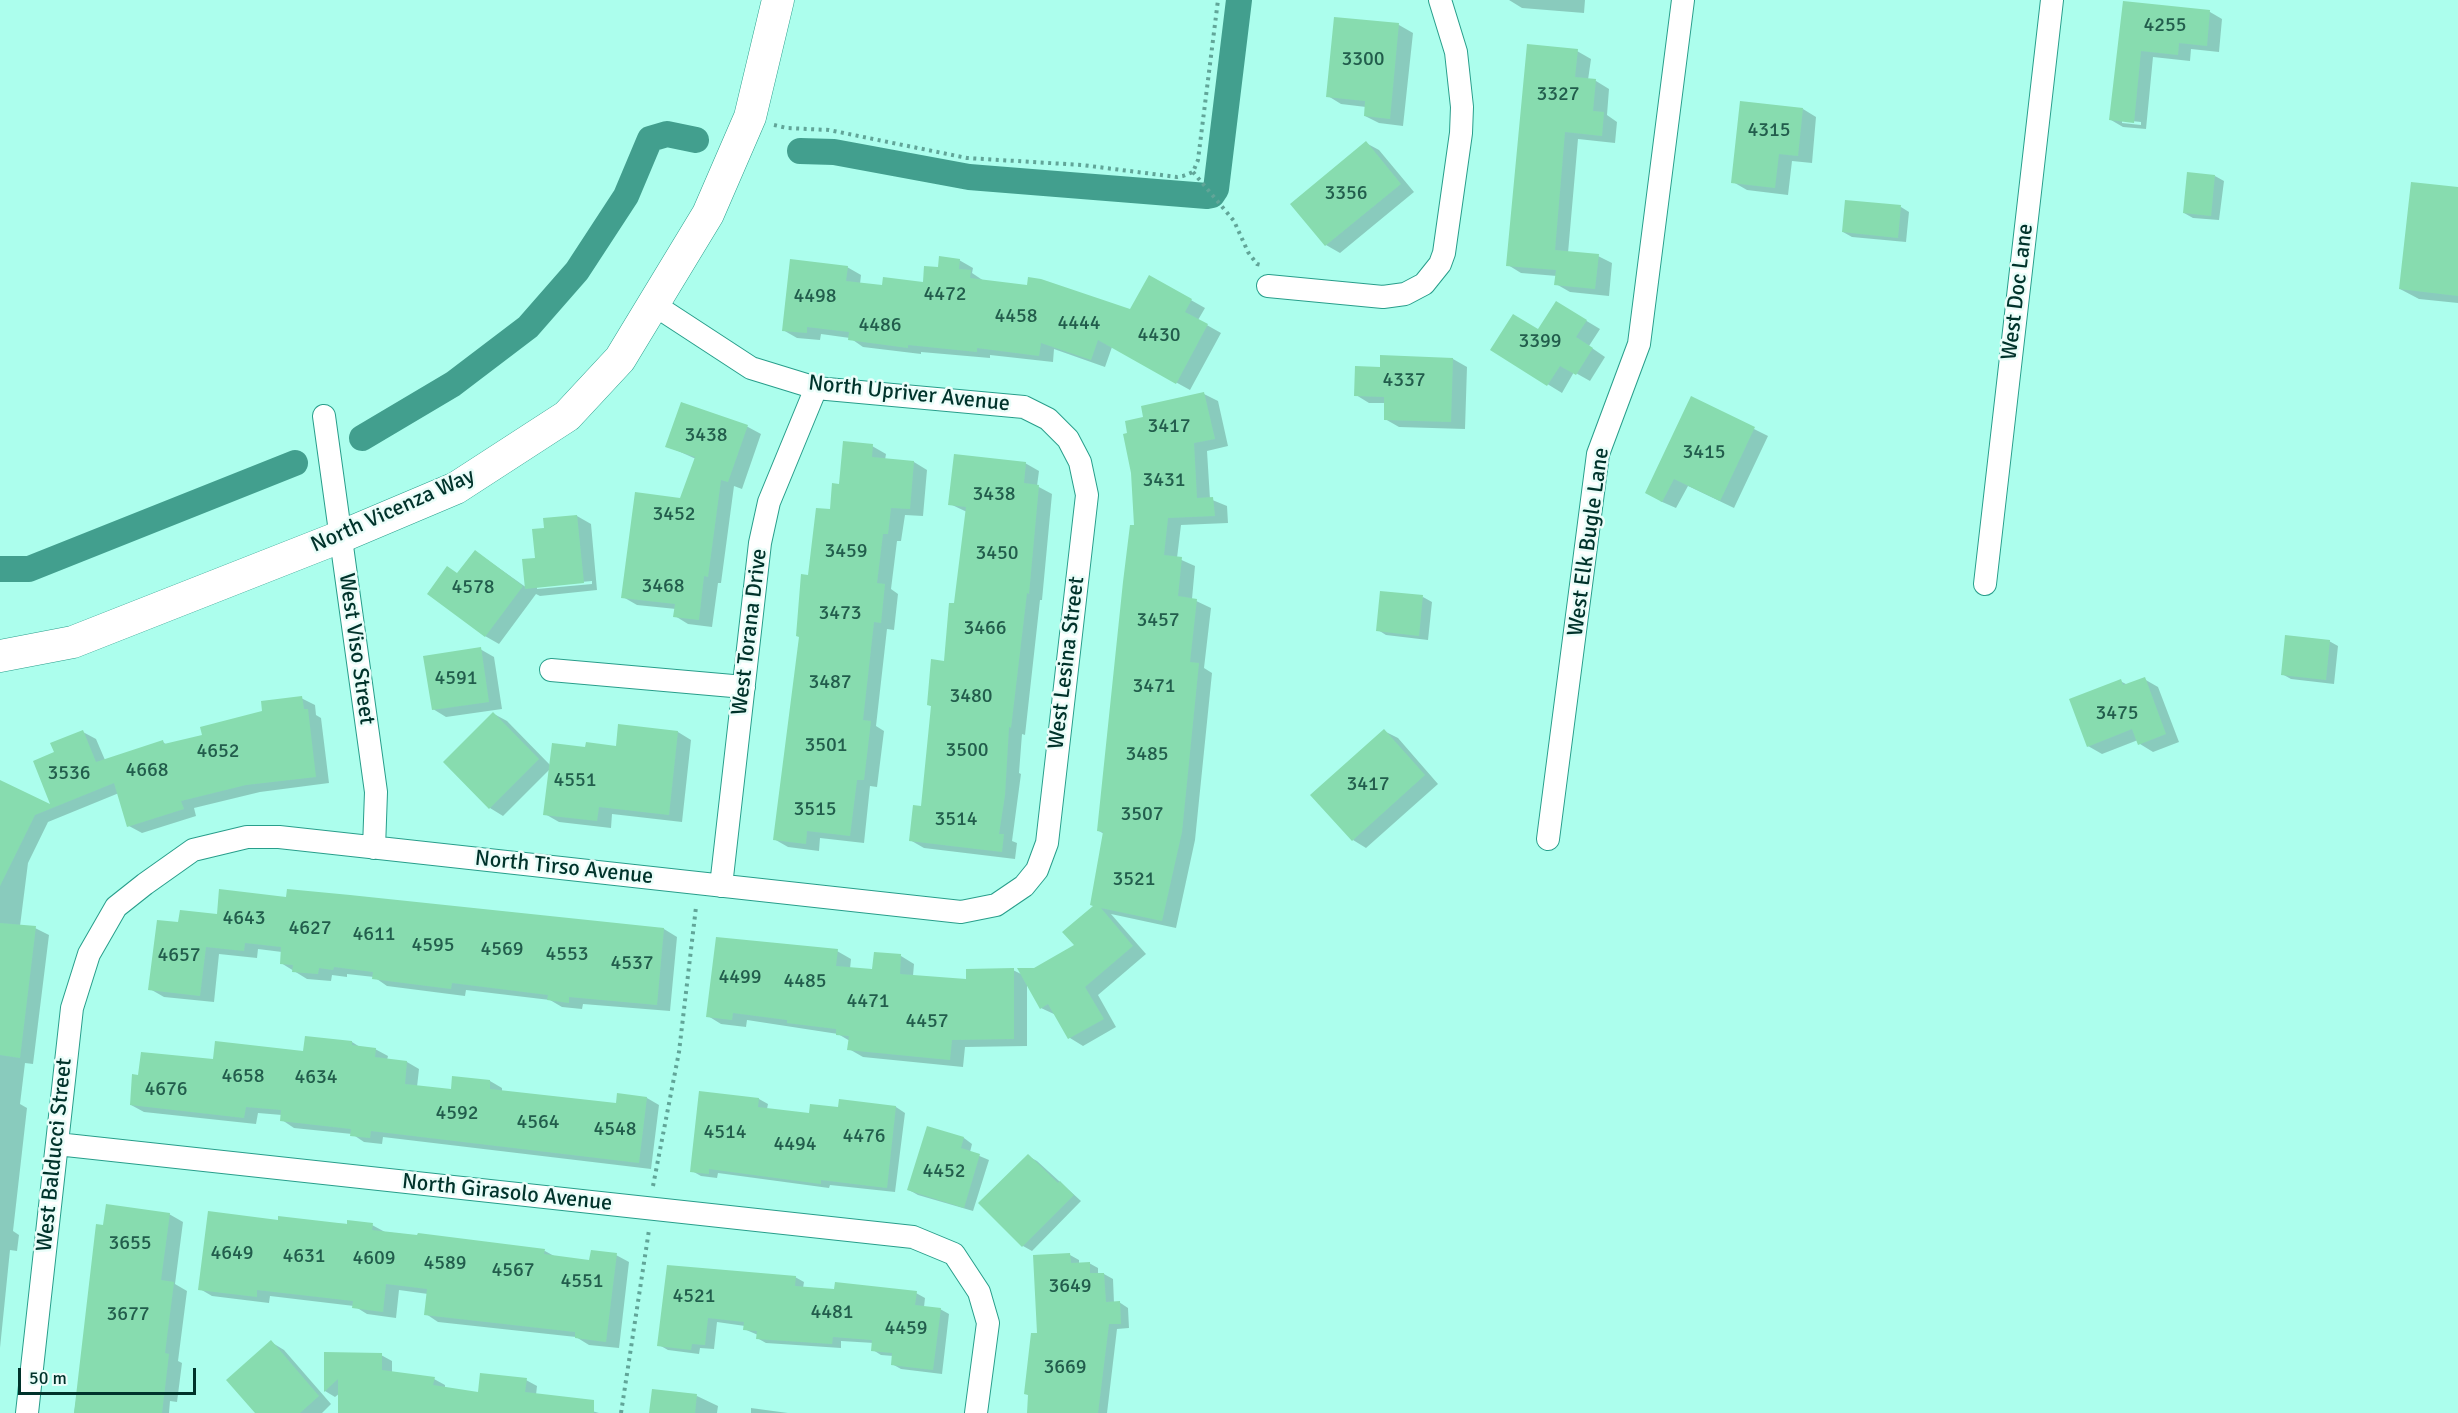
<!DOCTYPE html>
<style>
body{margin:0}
#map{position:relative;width:2458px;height:1413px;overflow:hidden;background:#acfeed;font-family:Signika,sans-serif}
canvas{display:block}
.scale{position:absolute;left:18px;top:1368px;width:178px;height:27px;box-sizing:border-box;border:3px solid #00332b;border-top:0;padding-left:8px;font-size:18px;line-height:21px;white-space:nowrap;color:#00332b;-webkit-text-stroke:4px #eafdf9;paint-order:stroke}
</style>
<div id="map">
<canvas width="2458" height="1413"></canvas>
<div class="scale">50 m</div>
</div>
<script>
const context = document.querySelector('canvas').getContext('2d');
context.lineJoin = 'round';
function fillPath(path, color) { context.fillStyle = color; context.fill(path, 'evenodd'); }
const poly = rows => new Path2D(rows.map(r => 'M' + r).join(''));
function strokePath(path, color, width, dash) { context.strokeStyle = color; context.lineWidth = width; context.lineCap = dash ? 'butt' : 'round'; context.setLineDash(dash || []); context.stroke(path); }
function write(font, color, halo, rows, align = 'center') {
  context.font = font + ' Signika,sans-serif'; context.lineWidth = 5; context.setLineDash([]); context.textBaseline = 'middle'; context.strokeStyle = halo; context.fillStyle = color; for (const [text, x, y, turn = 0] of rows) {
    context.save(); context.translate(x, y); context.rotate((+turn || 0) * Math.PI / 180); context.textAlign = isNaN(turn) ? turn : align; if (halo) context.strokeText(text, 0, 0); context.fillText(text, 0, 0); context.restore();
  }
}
fillPath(poly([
 [1509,0,1585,0,1584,13,1522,8],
 [2124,3,2210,12,2222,19,2219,52,2191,49,2190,61,2153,57,2146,129,2123,127,2111,120],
 [2122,120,2141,122,2141,125,2122,123],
 [1336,18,1399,25,1413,33,1403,126,1379,123,1365,116,1366,107,1341,104,1328,96],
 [1577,51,1591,59,1588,80,1596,81,1609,89,1607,115,1617,122,1615,143,1578,139,1568,253,1598,256,1612,263,1609,296,1570,292,1556,284,1557,276,1521,273,1508,265],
 [1803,109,1816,117,1812,163,1792,161,1788,195,1747,190,1733,182],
 [1366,143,1379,150,1414,192,1340,253,1326,245,1292,204],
 [2215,176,2224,181,2219,220,2193,218,2184,213],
 [2458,188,2458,303,2419,299,2400,289],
 [1901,207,1909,212,1906,242,1852,237,1843,232],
 [959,260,973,268,972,273,984,281,1131,311,1150,277,1205,308,1198,320,1221,333,1190,390,1112,347,1105,367,1054,349,1053,362,990,355,990,358,921,352,921,354,863,347,850,338,821,334,820,340,797,338,783,330,847,267,861,275,860,284,883,287,924,284,939,268],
 [1570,311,1600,329,1589,346,1605,357,1590,381,1574,372,1562,393,1492,350,1539,331],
 [1453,359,1467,367,1465,429,1399,427,1385,419,1386,403,1369,403,1356,395,1381,368],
 [1204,394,1218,401,1228,446,1207,451,1210,499,1227,506,1228,523,1181,525,1177,558,1195,566,1192,599,1211,608,1204,668,1212,673,1195,840,1176,928,1111,914,1146,954,1098,995,1116,1027,1083,1046,1070,1038,1056,1015,1041,1008,1027,982,1027,1046,965,1047,963,1067,863,1057,849,1049,850,1041,838,1034,747,1020,746,1027,721,1024,708,1016,837,951,851,959,850,969,874,971,901,956,914,964,913,976,968,981,1013,970,1023,975,1076,946,1095,906,1104,834,1099,831,1136,527,1129,434,1145,418],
 [1692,398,1768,436,1734,508,1688,486,1676,508,1660,501],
 [682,404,748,427,761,434,742,489,734,486,721,583,718,583,712,627,688,624,675,616,676,609,637,605,623,597,681,500,696,459,667,446],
 [872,446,886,454,885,460,914,462,927,470,923,516,905,515,901,541,897,541,891,589,898,594,894,630,887,629,876,726,884,731,877,787,870,786,864,843,820,838,819,851,788,847,774,839,809,577,840,485],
 [1025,463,1039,471,1037,486,1052,494,1042,600,1040,600,1025,735,1022,734,1019,773,1021,774,1012,841,1017,843,1015,859,924,848,910,840,923,808,932,707,928,704,945,662,956,605,967,512,950,504],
 [577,516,591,524,597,590,540,596,536,594,499,644,485,636,458,574,475,551,527,588,546,530],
 [592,581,592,584,537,589,537,586],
 [1423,597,1432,602,1428,640,1386,635,1378,630],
 [2329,641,2338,646,2334,684,2291,679,2282,674],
 [480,649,494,657,502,709,446,717,433,709],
 [2144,679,2158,687,2179,742,2153,752,2140,744,2138,740,2102,754,2088,746,2120,681,2128,685],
 [301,698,315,705,316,715,321,718,329,783,260,792,194,808,196,816,142,833,129,826,119,793,48,822,28,863,20,926,35,928,49,935,33,1064,25,1063,20,1104,27,1108,13,1231,19,1235,17,1251,10,1250,0,1348,0,781,53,807,56,753,83,732,96,739,105,760,163,742,167,745,204,736],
 [494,714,507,721,551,766,587,749,617,748,678,732,691,740,682,822,612,814,611,828,559,822,545,814,550,769,503,816,490,808],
 [1384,731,1398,738,1438,784,1366,848,1353,840],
 [287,899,664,929,677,937,670,1011,583,1004,582,1009,562,1007,550,1000,466,990,465,996,387,986,374,977,347,974,347,977,332,975,331,981,307,979,281,963,282,952,258,949,257,958,219,954,214,1002,164,997,150,989,179,924],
 [352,1042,360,1047,375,1049,388,1056,387,1060,407,1062,419,1069,417,1087,452,1091,454,1078,490,1081,502,1088,502,1092,617,1104,647,1098,659,1105,651,1169,383,1137,382,1144,364,1142,352,1134,294,1128,282,1120,282,1115,258,1113,256,1124,144,1112,131,1105,140,1076,214,1060,304,1053],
 [701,1093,759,1099,768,1104,767,1109,811,1114,839,1109,840,1101,896,1107,905,1113,895,1192,830,1185,829,1188,718,1173,717,1178,701,1176,692,1171],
 [928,1128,964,1138,972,1144,970,1152,989,1160,973,1211,918,1195,909,1190],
 [1028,1156,1037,1161,1081,1201,1032,1251,1023,1246],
 [169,1214,183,1222,175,1284,187,1291,178,1361,182,1363,177,1402,170,1401,169,1413,74,1413,104,1227],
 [279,1221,372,1225,385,1232,545,1251,556,1257,591,1262,616,1255,629,1262,619,1348,589,1345,576,1337,438,1322,426,1314,428,1294,399,1290,396,1318,367,1314,354,1306,270,1296,269,1303,212,1296,200,1289],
 [1070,1255,1079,1260,1079,1264,1089,1263,1098,1268,1098,1274,1104,1274,1113,1279,1114,1303,1119,1302,1128,1308,1129,1328,1117,1329,1107,1413,1028,1413,1030,1396,1025,1393,1039,1335],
 [668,1267,795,1277,804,1282,803,1288,916,1293,925,1298,924,1307,940,1309,949,1314,942,1374,901,1369,892,1364,893,1356,881,1355,873,1350,874,1343,841,1341,841,1348,766,1343,757,1338,758,1335,744,1329,745,1326,717,1322,714,1349,700,1348,699,1354,668,1350,659,1345],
 [271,1342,284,1350,331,1404,322,1413,257,1413],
 [325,1354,381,1355,392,1361,392,1373,434,1379,445,1385,445,1388,480,1393,526,1380,537,1386,536,1395,599,1413,341,1413,340,1393,335,1397,325,1391],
 [697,1396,718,1406,717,1413,651,1413],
 [751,1408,788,1413,751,1413]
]), '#0003');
strokePath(poly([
 [800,151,834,152,969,177,1207,196,1212,195,1216,189,1239,0],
 [362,438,453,384,528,327,577,271,626,196,650,139,667,134,696,140],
 [0,569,29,569,295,463]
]), '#429f8e', 26);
fillPath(poly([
 [2123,1,2210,10,2207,46,2179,43,2178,55,2141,51,2134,123,2109,120],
 [1334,17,1399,23,1390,119,1364,116,1365,101,1326,97],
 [1527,44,1578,49,1575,77,1596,79,1593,111,1604,112,1602,136,1565,132,1555,250,1599,254,1595,289,1554,285,1556,270,1506,266],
 [1740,101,1803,108,1798,156,1779,154,1775,188,1731,183],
 [1366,141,1401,184,1325,246,1290,204],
 [2187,172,2215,175,2211,216,2183,213],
 [2411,182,2458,187,2458,296,2399,289],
 [1845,200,1901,205,1898,238,1842,232],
 [939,256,960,259,959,269,971,270,970,278,1027,285,1028,277,1041,279,1130,309,1149,275,1192,299,1185,312,1208,324,1176,384,1098,340,1091,360,1041,343,1039,356,977,348,977,352,908,345,908,348,848,340,849,332,807,327,807,333,782,331,790,259,848,266,846,281,882,285,883,277,923,282,924,266,938,267],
 [1556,301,1587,320,1576,337,1593,348,1576,375,1560,366,1547,386,1490,350,1513,314,1538,329],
 [1380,355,1453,358,1451,422,1384,420,1384,397,1354,396,1355,366,1380,367],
 [1204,392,1215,439,1194,443,1197,498,1213,497,1215,516,1168,518,1164,555,1182,557,1178,596,1197,599,1190,662,1199,663,1182,832,1162,921,1101,908,1133,946,1085,987,1104,1019,1068,1039,1048,1004,1040,1009,1017,968,1034,968,1074,945,1062,932,1093,906,1090,905,1103,832,1097,831,1123,582,1130,525,1134,525,1131,473,1123,434,1127,433,1125,421,1143,417,1141,406],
 [1691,396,1755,427,1720,501,1674,479,1662,502,1645,493],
 [681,402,748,425,728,482,721,480,708,577,704,576,699,620,673,617,675,604,621,598,635,492,680,498,695,457,665,447],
 [843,441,873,444,872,457,914,461,910,509,891,508,888,534,883,534,877,583,885,584,881,623,874,622,863,720,871,721,864,780,857,780,850,836,807,831,806,844,773,840,799,637,796,636,801,574,808,575,816,508,830,509,832,483,839,484],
 [954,454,1026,462,1024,483,1039,485,1029,594,1027,593,1011,728,1009,727,1005,795,999,834,1004,834,1002,852,909,841,913,805,921,806,931,706,927,705,931,659,944,661,949,603,954,603,966,507,948,505],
 [577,515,584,583,525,589,522,559,535,558,532,529,544,528,543,518],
 [475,550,523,586,485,637,427,594,447,566,457,573],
 [1380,591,1423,595,1419,636,1376,631],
 [2285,635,2330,640,2326,680,2281,675],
 [481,647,489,702,432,710,423,656],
 [2145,677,2166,734,2138,745,2132,729,2087,747,2069,699,2121,679,2123,685],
 [302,696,304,709,308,709,316,777,246,785,181,801,184,809,127,827,114,783,35,815,0,886,0,780,50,804,33,761,54,752,50,743,83,730,96,762,163,740,164,744,202,735,200,727,262,711,261,701],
 [493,712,539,759,489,809,443,762],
 [618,724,678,731,669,815,599,807,597,821,543,815,552,743,585,747,586,742,616,746],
 [1384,729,1425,775,1352,841,1310,795],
 [219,889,286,897,287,889,350,895,664,928,657,1005,569,997,569,1003,547,1000,548,995,452,983,451,989,372,979,373,972,334,967,333,970,319,968,318,974,292,972,293,965,280,964,281,947,245,943,244,951,206,947,200,996,148,990,157,920,178,922,180,910,217,914],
 [0,923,36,926,20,1058,0,1055],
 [716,937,838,949,836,966,872,969,874,952,901,954,900,974,966,979,966,969,1014,968,1014,1039,952,1040,950,1060,847,1050,849,1036,836,1035,836,1029,787,1023,787,1020,733,1013,732,1020,706,1017],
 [305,1036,352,1041,352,1045,376,1048,375,1057,407,1061,405,1084,451,1089,452,1076,490,1080,490,1089,616,1103,617,1093,647,1097,639,1163,371,1131,370,1138,350,1136,351,1129,280,1121,281,1110,246,1107,244,1118,130,1105,132,1074,138,1075,141,1052,213,1059,215,1041,303,1051],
 [699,1091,759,1098,758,1107,809,1113,810,1104,838,1107,839,1099,896,1106,887,1188,821,1180,821,1184,709,1169,709,1174,690,1172],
 [927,1126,964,1137,961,1148,980,1154,964,1208,907,1190],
 [1028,1154,1058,1183,1060,1181,1074,1195,1022,1247,978,1203],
 [106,1204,170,1213,161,1280,174,1282,165,1353,169,1354,162,1413,74,1413,96,1224,103,1225],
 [208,1211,278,1220,278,1216,347,1224,347,1220,373,1223,372,1230,417,1235,418,1233,545,1249,544,1254,589,1260,591,1250,617,1253,606,1342,575,1338,575,1332,424,1315,427,1289,386,1284,383,1312,352,1308,353,1301,257,1290,257,1297,198,1290],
 [1070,1253,1071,1263,1090,1262,1090,1273,1104,1273,1106,1302,1120,1301,1121,1324,1109,1324,1098,1413,1027,1413,1028,1395,1024,1394,1031,1333,1037,1333,1033,1255],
 [667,1265,796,1276,795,1286,834,1289,835,1282,917,1291,915,1305,941,1308,933,1370,891,1365,892,1353,871,1351,872,1340,833,1337,832,1344,756,1339,757,1331,743,1330,744,1322,708,1318,705,1345,692,1344,691,1350,657,1346],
 [271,1340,319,1396,300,1413,255,1413,226,1380],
 [324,1352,382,1353,382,1370,435,1377,433,1385,478,1392,480,1373,527,1378,525,1392,594,1400,594,1413,338,1413,338,1379,324,1392],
 [652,1389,697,1394,695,1413,649,1413]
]), '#87dcaf');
const street = poly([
 [1268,286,1383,297,1405,294,1424,284,1440,264,1444,253,1461,133,1462,107,1456,52,1440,0],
 [324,416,376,792,374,848],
 [1985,584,2052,0],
 [551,670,744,687],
 [1548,839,1598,454,1639,344,1683,0],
 [721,886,760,543,769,502,816,388],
 [57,1144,913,1237,954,1254,979,1292,988,1323,976,1413],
 [27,1413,72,1008,89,954,116,907,145,884,193,850,247,837,279,837,961,912,996,905,1024,886,1037,870,1047,843,1087,495,1080,462,1068,439,1048,419,1024,407,816,388,751,368,653,304]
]);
const secondary = poly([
 [0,656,73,642,340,537,456,488,567,416,620,359,708,214,750,117,778,0]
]);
strokePath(street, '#289e8b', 24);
strokePath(secondary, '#289e8b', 33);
strokePath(poly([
 [774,125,787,128,829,130,967,158,1082,165,1177,177,1183,176,1193,172,1198,160,1218,0],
 [1193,172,1234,221,1248,252,1257,264,1261,265],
 [653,1186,679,1052,696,907],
 [621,1413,649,1230]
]), '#61a598', 4, [3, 4.5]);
strokePath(street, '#fff', 22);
strokePath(secondary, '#fff', 32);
write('20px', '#225d4c', null, [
 ["4255",2165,26],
 ["3300",1363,60],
 ["3327",1558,95],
 ["4315",1769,131],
 ["3356",1346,194],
 ["4472",945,295],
 ["4498",815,297],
 ["4458",1016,317],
 ["4444",1079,324],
 ["4486",880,326],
 ["4430",1159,336],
 ["3399",1540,342],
 ["4337",1404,381],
 ["3417",1169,427],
 ["3438",706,436],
 ["3415",1704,453],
 ["3431",1164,481],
 ["3438",994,495],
 ["3452",674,515],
 ["3459",846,552],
 ["3450",997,554],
 ["3468",663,587],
 ["4578",473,588],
 ["3473",840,614],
 ["3457",1158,621],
 ["3466",985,629],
 ["4591",456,679],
 ["3487",830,683],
 ["3471",1154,687],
 ["3480",971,697],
 ["3475",2117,714],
 ["3501",826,746],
 ["3500",967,751],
 ["4652",218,752],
 ["3485",1147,755],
 ["4668",147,771],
 ["3536",69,774],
 ["4551",575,781],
 ["3417",1368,785],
 ["3515",815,810],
 ["3507",1142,815],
 ["3514",956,820],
 ["3521",1134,880],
 ["4643",244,919],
 ["4627",310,929],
 ["4611",374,935],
 ["4595",433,946],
 ["4569",502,950],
 ["4553",567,955],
 ["4657",179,956],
 ["4537",632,964],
 ["4499",740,978],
 ["4485",805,982],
 ["4471",868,1002],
 ["4457",927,1022],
 ["4658",243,1077],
 ["4634",316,1078],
 ["4676",166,1090],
 ["4592",457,1114],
 ["4564",538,1123],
 ["4548",615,1130],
 ["4514",725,1133],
 ["4476",864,1137],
 ["4494",795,1145],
 ["4452",944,1172],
 ["3655",130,1244],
 ["4649",232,1254],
 ["4631",304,1257],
 ["4609",374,1259],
 ["4589",445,1264],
 ["4567",513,1271],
 ["4551",582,1282],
 ["3649",1070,1287],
 ["4521",694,1297],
 ["4481",832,1313],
 ["3677",128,1315],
 ["4459",906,1329],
 ["3669",1065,1368]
]);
write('22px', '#00332b', '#eafdf9', [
 ["West Doc Lane",2018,292,-83],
 ["North Upriver Avenue",909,394,6],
 ["North Vicenza Way",393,511,-24],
 ["West Elk Bugle Lane",1589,542,-82],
 ["West Torana Drive",750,632,-83],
 ["West Viso Street",356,649,82],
 ["West Lesina Street",1067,663,-83],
 ["North Tirso Avenue",564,868,6],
 ["West Balducci Street",55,1155,-84],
 ["North Girasolo Avenue",507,1193,6]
]);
</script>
